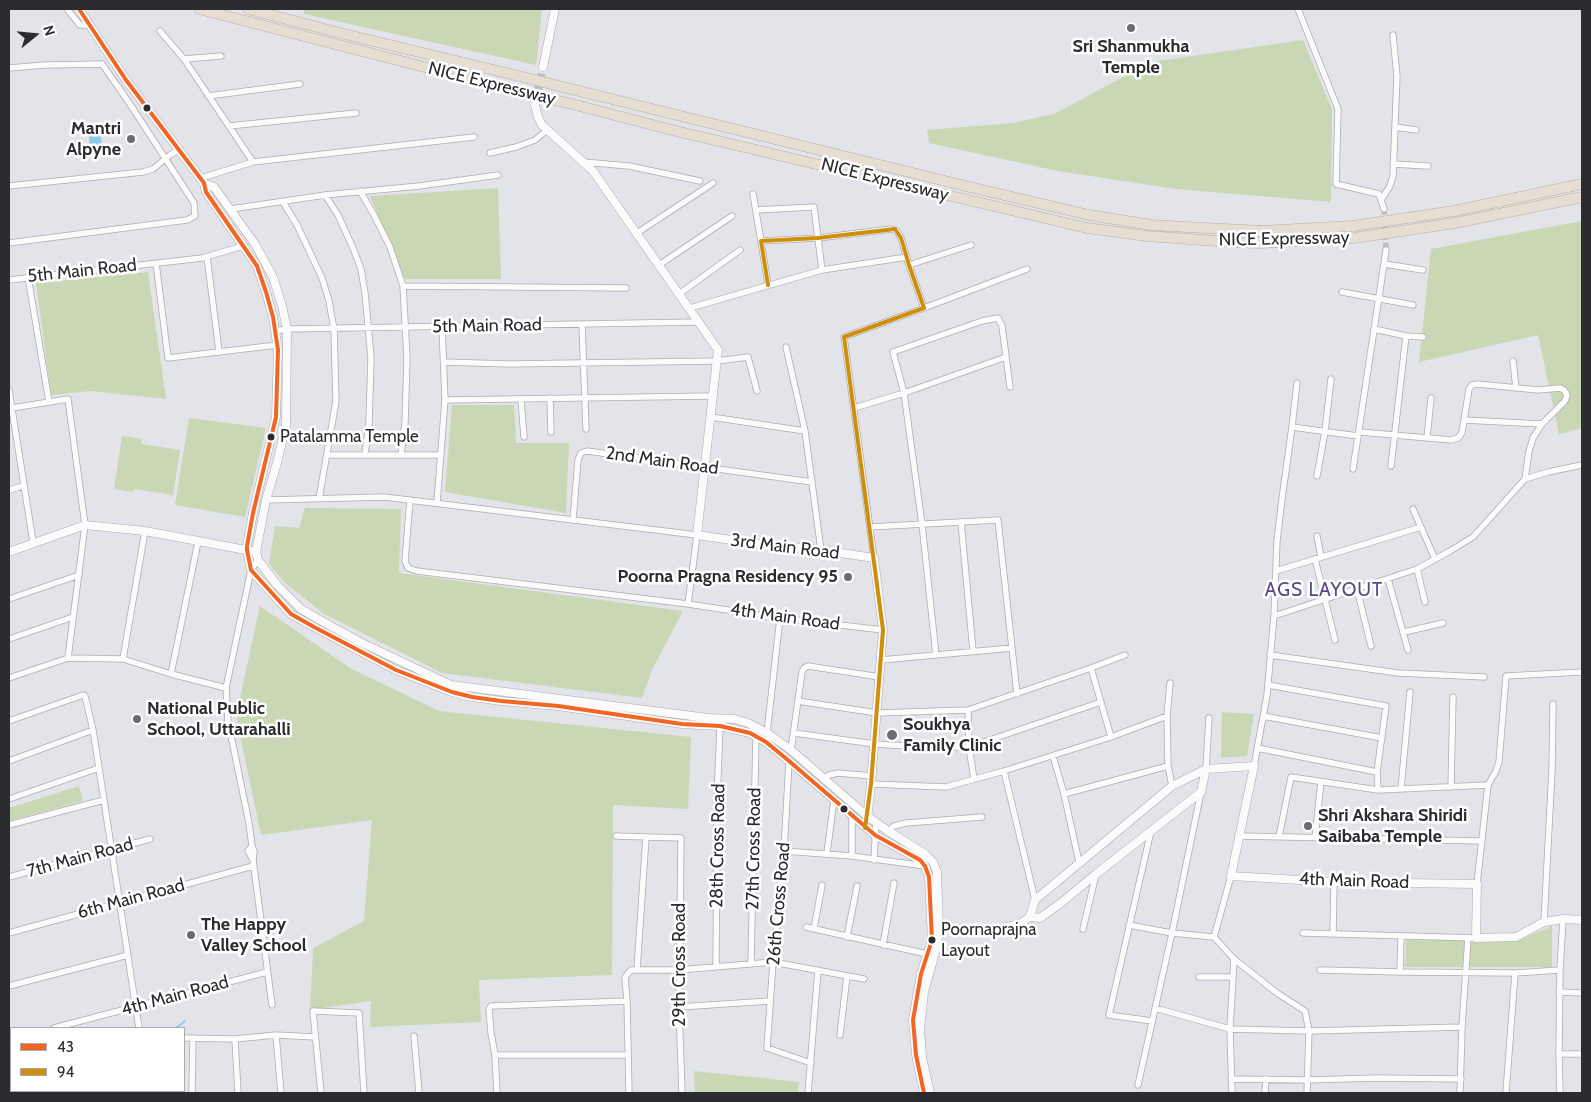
<!DOCTYPE html>
<style>
body{margin:0}
#map{position:relative;width:1591px;height:1102px;overflow:hidden;background:#e3e4e9;font-family:Cabin,sans-serif}
canvas{display:block}
.frame{position:absolute;inset:0;border:10px solid #2b2c30;pointer-events:none}
.legend{position:absolute;left:10px;top:1027px;width:175px;height:65px;box-sizing:border-box;background:#fff;border:1px solid #aaabac;margin:0;padding:6px 9px;list-style:none;font-size:15px;color:#2b2c30}
.legend li{display:flex;align-items:center;gap:10px;height:25px}
.legend b{width:25px;border:1px solid #aaabac}
.north{position:absolute;left:10px;top:10px;width:50px;height:50px;-webkit-text-stroke:4px #fff;paint-order:stroke;rotate:73deg;font-size:14px;font-weight:700;line-height:20px;text-align:center;color:#2b2c30}
.north::after{content:'';display:block;margin:auto;width:18px;height:22px;background:#2b2c30;clip-path:polygon(50% 0,100% 100%,50% 72%,0 100%)}
</style>
<div id="map">
<canvas width="1591" height="1102"></canvas>
<div class="frame"></div>
<ul class="legend">
<li><b style="height:6px;background:#f26522"></b>43</li>
<li><b style="height:6px;background:#ce8e0a"></b>94</li>
</ul>
<div class="north">N</div>
</div>
<script>
const context = document.querySelector('canvas').getContext('2d');
context.lineJoin = 'round';
function fillPath(path, color) { context.fillStyle = color; context.fill(path, 'evenodd'); }
const poly = rows => new Path2D(rows.map(r => 'M' + r).join(''));
function strokePath(path, color, width, dash) { context.strokeStyle = color; context.lineWidth = width; context.lineCap = dash ? 'butt' : 'round'; context.setLineDash(dash || []); context.stroke(path); }
function write(font, color, halo, rows, align = 'center') {
  context.font = font + ' Cabin,sans-serif'; context.lineWidth = 5; context.setLineDash([]); context.textBaseline = 'middle'; context.strokeStyle = halo; context.fillStyle = color; for (const [text, x, y, turn = 0] of rows) {
    context.save(); context.translate(x, y); context.rotate((+turn || 0) * Math.PI / 180); context.textAlign = isNaN(turn) ? turn : align; if (halo) context.strokeText(text, 0, 0); context.fillText(text, 0, 0); context.restore();
  }
}
fillPath(poly([
 [304,9,542,9,536,65,304,14],
 [1303,40,1332,109,1331,202,1176,189,1058,171,929,143,927,130,1013,123,1054,114,1151,62],
 [498,188,501,279,405,279,370,196],
 [1582,221,1582,428,1559,434,1538,335,1419,362,1431,249],
 [148,272,166,399,91,391,51,395,36,283],
 [452,405,514,405,516,443,569,443,566,513,445,492],
 [189,418,266,428,245,517,175,505],
 [122,436,142,439,141,444,180,450,173,495,134,489,133,492,114,489],
 [305,508,401,509,399,573,683,611,652,670,642,698,442,673,324,614,285,583,269,564,275,526,299,528],
 [260,606,350,668,439,711,691,737,688,809,613,805,612,975,479,980,481,1022,370,1027,371,1001,310,1010,313,948,364,921,372,820,261,835,236,716],
 [1222,712,1254,714,1247,756,1221,758],
 [79,786,83,801,9,821,9,808],
 [1552,926,1552,967,1405,967,1406,940,1517,941],
 [694,1071,799,1082,798,1093,695,1093]
]), '#c9d7b4');
fillPath(poly([
 [99,126,102,145,90,147,88,127]
]), '#91c9e8');
strokePath(poly([
 [176,1028,185,1021],
 [159,1091,159,1093]
]), '#91c9e8', 2);
strokePath(poly([
 [1384,209,1386,250]
]), '#bebfc4', 5.5, [5.5, 3]);
strokePath(poly([
 [535,105,543,67]
]), '#bebfc4', 8, [8, 4]);
const street = poly([
 [67,9,80,25,89,25],
 [1298,9,1338,109,1336,184,1379,194,1384,209],
 [160,31,184,59],
 [9,68,45,65,102,64,130,104,194,203,195,216,187,220,9,243],
 [208,96,300,84],
 [229,126,356,113],
 [1395,127,1416,130],
 [490,153,516,147,535,140,547,130],
 [253,162,474,137],
 [583,162,629,166,700,181],
 [1393,164,1428,166],
 [201,178,253,162,184,59,221,56],
 [9,186,143,172,153,169,170,155,179,150],
 [360,191,374,215,390,247,403,286,407,358,405,423,401,454],
 [753,194,761,241],
 [325,195,338,215,353,248,361,269,365,293,371,358,369,423,365,454],
 [1381,200,1390,186,1393,176,1397,76,1393,35],
 [283,202,297,225,322,278,329,301,334,329,336,401,319,499],
 [231,209,325,195,419,186,498,175],
 [756,210,814,207,822,270],
 [637,233,713,183],
 [207,257,219,351],
 [156,263,168,358,277,345],
 [1384,264,1423,270],
 [659,265,732,216],
 [909,265,971,245],
 [28,277,49,402],
 [9,280,202,258,243,246],
 [768,285,761,241,818,238,891,229,897,231,901,238,909,265,924,308,844,337,874,558],
 [403,286,626,288],
 [1342,292,1413,305],
 [679,294,740,250],
 [690,308,822,270,907,257],
 [924,308,1027,269],
 [582,324,586,429],
 [1374,329,1406,336,1423,337],
 [275,331,287,329,699,322],
 [786,347,805,431,821,550],
 [1006,357,904,393,893,352,982,321,998,318,1002,326,1010,387],
 [1513,361,1516,388],
 [444,362,508,364,717,361,748,357,757,391],
 [9,390,33,542],
 [550,398,551,432],
 [521,399,524,437],
 [445,400,713,396],
 [12,408,68,399,85,525,68,658],
 [854,408,904,393,922,524,936,655],
 [711,417,805,431],
 [1464,420,1542,424],
 [1292,427,1297,383],
 [1360,432,1451,440,1458,438,1462,433,1469,389,1472,385,1478,384,1538,390,1560,388,1564,390,1567,395,1565,401,1542,424,1533,438,1529,451,1525,479],
 [1427,438,1431,398],
 [327,455,441,455],
 [1391,466,1406,336],
 [1353,469,1358,436],
 [1317,476,1325,431,1331,379],
 [9,490,23,486],
 [266,500,384,497,697,535,688,604],
 [410,500,405,561,408,568,417,571,688,604,780,618,883,630],
 [437,503,445,400,442,326],
 [1413,509,1435,559],
 [573,520,578,460,581,453,587,451,812,482],
 [961,522,973,651],
 [870,527,998,520,1017,694],
 [1317,536,1321,557],
 [1315,559,1335,640],
 [258,560,251,570,226,688,228,721,249,823,252,846,254,851,253,860,272,1005],
 [1417,569,1425,602],
 [1276,571,1421,527],
 [1388,579,1408,650],
 [1357,589,1371,646],
 [9,599,79,575],
 [1274,616,1417,569,1450,551,1473,537,1525,479,1548,472,1582,465],
 [1404,632,1443,623],
 [9,639,73,617],
 [1270,655,1398,673,1484,677],
 [123,659,145,531],
 [881,660,1012,648],
 [1091,668,1111,737],
 [171,674,198,542],
 [9,678,68,658,123,659,171,674,226,688],
 [1268,685,1386,706,1377,772,1378,790],
 [798,701,877,713,968,710,1091,668,1125,655],
 [968,710,969,747,974,779],
 [1167,716,1170,683],
 [1263,716,1382,738],
 [9,721,83,695,85,696,93,730,99,768,139,1028],
 [767,733,780,618],
 [794,733,875,744,922,747,969,747,1101,702],
 [1257,748,1377,772],
 [791,750,802,672,804,668,808,666,880,677],
 [1053,756,1064,794,1079,862],
 [9,761,93,730],
 [789,761,784,851,773,962,767,1048,811,1063],
 [1254,766,1267,695,1274,616,1277,541,1282,499,1292,427,1358,436,1386,250],
 [1206,769,1209,718],
 [823,778,829,775,838,773,872,776],
 [871,784,946,787,1004,771],
 [1451,787,1453,697],
 [1401,789,1410,692],
 [1064,794,1168,766],
 [9,799,99,768],
 [9,825,104,800],
 [888,831,894,826,906,823,982,817],
 [1151,831,1109,1015,1152,1021],
 [616,836,681,838,679,1007,682,1093],
 [1238,836,1481,841],
 [1279,837,1291,777,1378,790,1488,785],
 [1315,838,1321,782],
 [252,846,248,851,253,860],
 [784,851,852,856,925,866],
 [827,853,834,800],
 [852,856,852,817],
 [874,860,876,823],
 [1231,876,1214,937,1234,959,1277,993,1305,1011,1309,1031,1307,1093],
 [9,877,150,839],
 [1477,884,1488,785,1496,771,1499,762,1506,676,1582,672],
 [1035,900,1004,771,1111,737,1167,716,1168,766,1172,786],
 [1544,922,1552,770,1553,704],
 [1129,925,1172,933,1214,937],
 [806,927,927,954],
 [814,929,822,885],
 [1083,929,1096,874],
 [9,933,253,866],
 [1303,933,1476,938],
 [1333,934,1334,882],
 [847,937,857,886],
 [883,945,894,883],
 [751,963,756,736],
 [716,966,717,800,720,726],
 [637,970,646,837],
 [1320,970,1400,972,1515,973,1560,970],
 [1400,972,1401,936],
 [1199,977,1233,977],
 [9,986,128,955],
 [1559,992,1582,993],
 [679,1007,770,1001],
 [1155,1008,1230,1029,1309,1031,1462,1027],
 [54,1028,267,972],
 [276,1035,281,1093],
 [840,1035,847,976],
 [414,1036,419,1093],
 [184,1038,235,1039,276,1035,315,1037],
 [235,1039,238,1093],
 [9,1040,11,1040],
 [1559,1054,1582,1054],
 [495,1055,628,1055],
 [1231,1079,1307,1080,1376,1078,1461,1079],
 [9,1085,11,1084],
 [1138,1085,1172,933,1201,792],
 [148,1091,148,1093],
 [192,1093,193,1038],
 [321,1093,313,1011,359,1013,364,1093],
 [497,1093,495,1055,491,1033,489,1009,491,1006,627,1001],
 [629,1093,627,1001,625,977,631,970,679,970,773,962,864,979],
 [808,1093,818,970],
 [1232,1093,1230,1029,1234,959],
 [1265,1093,1266,1079],
 [1460,1093,1462,1027,1468,938],
 [1506,1093,1515,973],
 [1560,1093,1559,1054,1560,970,1563,919]
]);
const secondary = poly([
 [79,9,126,80,204,183,206,192,257,266,266,292,273,317,278,350,276,417,253,513,247,546,247,550,251,570,291,614,314,627,396,670,452,692,472,697,501,701,558,706,682,724,720,726,750,733,766,742,789,761,875,835,920,860,925,866,929,877,932,940,921,974,913,1020,916,1055,924,1093],
 [543,67,555,9],
 [535,105,538,117,542,125,593,171,718,350,697,535,759,544,821,550,874,558,883,630,871,784,867,819],
 [204,183,214,187,255,244,273,277,282,306,287,329,286,425,277,463,266,500,256,552,258,560,277,585,301,609,318,619,360,642,451,685,708,718,734,719,748,723,767,733,791,750,867,816,888,831,925,854,933,862,937,872,939,927,937,946,924,992,920,1029,922,1057,930,1093],
 [9,552,85,525,145,531,251,551],
 [1030,917,1035,900,1172,786,1206,769,1254,766,1231,876,1334,882,1477,884,1476,938,1516,937,1544,922,1563,919,1582,920],
 [936,927,989,932,1021,923,1030,917,1040,918,1061,903,1096,874,1201,792,1206,769]
]);
const highway = poly([
 [199,9,525,93],
 [248,9,344,34,527,78],
 [579,91,978,189,1089,215,1151,225,1260,231,1353,226,1454,211,1582,184],
 [572,104,676,131,1087,228,1147,236,1231,242,1261,243,1354,238,1455,223,1582,197]
]);
strokePath(street, '#abacb0', 7);
strokePath(secondary, '#abacb0', 9);
strokePath(highway, '#b5aca2', 11);
strokePath(street, '#fbfbfc', 5.5);
strokePath(secondary, '#fbfbfc', 8);
strokePath(highway, '#e6ded3', 10);
const highwayBridge = poly([
 [527,78,579,91],
 [525,93,572,104]
]);
strokePath(highwayBridge, '#b5aca2', 11, []);
strokePath(highwayBridge, '#e6ded3', 10);
strokePath(poly([
 [79,9,126,80,204,183,206,192,257,266,266,292,273,317,278,350,276,417,253,513,247,546,247,550,251,570,291,614,314,627,396,670,452,692,472,697,501,701,558,706,682,724,720,726,750,733,766,742,789,761,875,835,920,860,925,866,929,877,932,940,921,974,913,1020,916,1055,924,1093]
]), '#f26522', 4);
strokePath(poly([
 [768,285,761,241,818,238,895,229,901,238,909,265,924,308,844,337,883,630,871,784,865,828]
]), '#ce8e0a', 4);
for (const [x, y, r, color] of [
 [1131,28,5,"#6b6c71"],
 [147,108,4.5,"#2b2c30"],
 [131,139,5,"#6b6c71"],
 [271,437,4.5,"#2b2c30"],
 [848,577,5,"#6b6c71"],
 [137,719,5,"#6b6c71"],
 [892,735,6,"#6b6c71"],
 [844,809,4.5,"#2b2c30"],
 [1308,826,5,"#6b6c71"],
 [191,935,5,"#6b6c71"],
 [932,940,4.5,"#2b2c30"]
]) { const dot = new Path2D(); dot.arc(x, y, r, 0, 2 * Math.PI); context.fillStyle = color; context.fill(dot); strokePath(dot, '#fff', 2); }
write('17px', '#2b2c30', '#fff', [
 ["Patalamma Temple",280,437],
 ["Poornaprajna",941,930],
 ["Layout",941,951]
], 'left');
write('bold 18px', '#2b2c30', '#fff', [
 ["Sri Shanmukha",1131,47,"center"],
 ["Temple",1131,68,"center"],
 ["Mantri",121,129,"right"],
 ["Alpyne",121,150,"right"],
 ["Poorna Pragna Residency 95",838,577,"right"],
 ["National Public",147,709],
 ["School, Uttarahalli",147,730],
 ["Soukhya",903,725],
 ["Family Clinic",903,746],
 ["Shri Akshara Shiridi",1318,816],
 ["Saibaba Temple",1318,837],
 ["The Happy",201,925],
 ["Valley School",201,946]
], 'left');
write('18px', '#2b2c30', '#fff', [
 ["NICE Expressway",492,84,14],
 ["NICE Expressway",885,180,14],
 ["NICE Expressway",1284,239,-1],
 ["5th Main Road",82,271,-6],
 ["5th Main Road",487,326,-1],
 ["2nd Main Road",662,461,8],
 ["3rd Main Road",785,547,7],
 ["4th Main Road",785,617,8],
 ["28th Cross Road",718,846,-89],
 ["27th Cross Road",754,849,-89],
 ["7th Main Road",80,858,-15],
 ["4th Main Road",1354,881,2],
 ["6th Main Road",131,899,-15],
 ["26th Cross Road",779,904,-85],
 ["29th Cross Road",680,965,-90],
 ["4th Main Road",175,996,-15]
]);
context.letterSpacing = '1px';
write('19px', '#5a4886', '#fff', [
 ["AGS LAYOUT",1324,590]
]);
context.letterSpacing = '0px';
</script>
